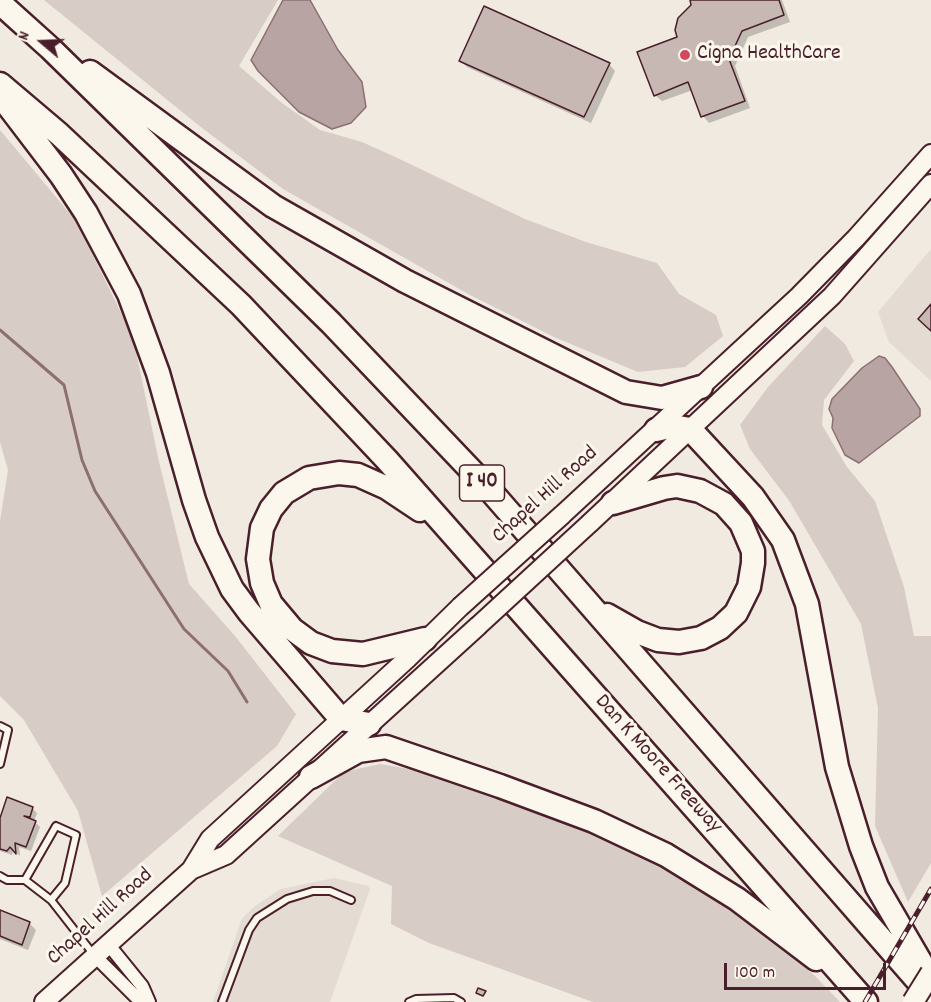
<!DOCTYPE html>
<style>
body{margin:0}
#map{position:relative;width:931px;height:1002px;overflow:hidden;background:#f0eae0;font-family:Dekko,sans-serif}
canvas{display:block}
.north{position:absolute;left:12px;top:12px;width:60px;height:60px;-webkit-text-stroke:4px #fbf7ec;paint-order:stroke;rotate:289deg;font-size:16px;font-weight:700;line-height:24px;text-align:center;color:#4a1f2b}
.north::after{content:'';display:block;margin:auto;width:21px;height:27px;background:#4a1f2b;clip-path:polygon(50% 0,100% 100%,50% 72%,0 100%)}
.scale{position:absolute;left:724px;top:963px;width:162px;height:27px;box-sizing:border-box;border:3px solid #4a1f2b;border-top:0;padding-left:8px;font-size:18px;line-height:21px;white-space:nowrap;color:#4a1f2b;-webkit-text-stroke:4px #fbf7ec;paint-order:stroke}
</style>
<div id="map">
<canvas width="931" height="1002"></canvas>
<div class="north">N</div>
<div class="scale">100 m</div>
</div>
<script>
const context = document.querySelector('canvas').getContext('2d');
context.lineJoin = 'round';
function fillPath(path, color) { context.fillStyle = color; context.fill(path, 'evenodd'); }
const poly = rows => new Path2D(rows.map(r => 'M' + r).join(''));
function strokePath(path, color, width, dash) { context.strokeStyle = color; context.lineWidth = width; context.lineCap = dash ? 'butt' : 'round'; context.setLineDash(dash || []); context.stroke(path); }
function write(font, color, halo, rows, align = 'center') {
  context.font = font + ' Dekko,sans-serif'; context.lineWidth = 6; context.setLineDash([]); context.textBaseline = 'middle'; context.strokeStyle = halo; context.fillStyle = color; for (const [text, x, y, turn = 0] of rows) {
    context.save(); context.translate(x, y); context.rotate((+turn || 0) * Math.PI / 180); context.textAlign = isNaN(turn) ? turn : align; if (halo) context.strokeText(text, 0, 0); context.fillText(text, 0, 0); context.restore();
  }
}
fillPath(poly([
 [931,249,931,381,889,342,878,312],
 [334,878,368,886,370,889,330,1002,213,1002,242,918,255,906,281,889]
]), '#e4dbd2');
fillPath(poly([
 [44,0,278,0,239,66,282,103,320,130,362,142,391,155,525,219,586,242,657,263,679,294,716,315,723,336,685,367,638,372,554,337,470,295,283,189,202,128],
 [0,130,76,221,133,337,159,462,189,584,235,636,296,714,277,746,102,896,78,811,24,720,0,696,0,521,8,470,0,442],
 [825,326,845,344,854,361,824,400,822,425,847,467,875,501,904,587,914,636,931,636,931,863,908,902,875,826,878,708,861,624,790,502,750,449,740,425,768,387],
 [380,764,422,771,605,836,681,874,750,920,815,976,840,1002,593,1002,429,943,391,924,392,886,278,836,344,772]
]), '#d8ccc6');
const water = poly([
 [283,0,310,0,338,50,362,82,366,107,351,123,332,129,299,112,258,71,251,60,283,0],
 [879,356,885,358,892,367,920,409,920,416,859,463,845,455,832,428,833,418,829,409,832,399,862,368,879,356]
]);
fillPath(water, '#b8a4a2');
strokePath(water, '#8c6f72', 1.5);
fillPath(poly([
 [691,0,782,0,790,22,748,37,735,66,750,108,709,123,703,116,693,90,662,101,655,95,693,5],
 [460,61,609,64,615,71,591,123,467,67],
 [32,808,37,813,34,821,40,827,31,851,19,847,20,856,13,850,12,855,0,851,0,822],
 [0,912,30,924,36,930,28,950,0,939]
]), '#0003');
strokePath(poly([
 [0,330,64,385,82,460,95,491,184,629,228,671,247,702]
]), '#8c6f72', 3);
const building = poly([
 [690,0,779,0,784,15,742,31,729,59,745,101,701,117,688,82,654,96,637,52,677,37,675,30,678,18,691,5,690,0],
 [484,6,610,63,584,117,459,61,484,6],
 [931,304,931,331,918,319,931,304],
 [7,797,33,807,30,817,24,816,36,821,26,847,15,843,16,854,10,847,7,851,0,849,0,818,7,797],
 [0,910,30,922,22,945,0,936,0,910],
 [478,988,486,991,483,996,476,993,478,988]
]);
fillPath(building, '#c8b8b3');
strokePath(building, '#4a1f2b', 1.5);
const lane = poly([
 [0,726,8,730,0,764],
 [0,876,7,880,25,880,51,900,94,955],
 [25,880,56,826,76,835,65,883,51,900],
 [222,1002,249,930,257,918,287,899,313,891,330,891,351,900],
 [409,1002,416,999,454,998,461,1002]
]);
const street = poly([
 [108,944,142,986,149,1002],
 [94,955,141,1002]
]);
const secondary = poly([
 [562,515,799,296,856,238,931,154],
 [590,523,832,296,931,184],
 [191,870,226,855,478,626],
 [44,1002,191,870,210,839,408,658,460,607]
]);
const highway = poly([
 [0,3,50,48,331,323,488,488,931,996],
 [90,72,273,206,405,281,626,392,662,398,701,387],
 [0,84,59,134,241,305,387,460,866,1002],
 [3,99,61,175,86,213,129,294,158,373,194,500,207,537,232,589,249,612,341,719,369,724],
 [656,430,673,426,690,429,753,497,783,540,807,604,837,767,861,846,877,887,923,966,926,981],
 [420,510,387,488,358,475,339,473,309,478,284,493,271,509,262,528,258,559,262,583,271,604,292,629,311,643,332,651,363,654,425,639],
 [607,615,637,632,658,640,679,642,701,638,720,628,736,613,749,587,753,563,753,551,741,523,724,504,700,491,677,486,664,488,613,503],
 [311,777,358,751,386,747,500,786,594,821,666,855,737,899,816,959]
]);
strokePath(lane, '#4a1f2b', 10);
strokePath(street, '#4a1f2b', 16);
strokePath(secondary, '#4a1f2b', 22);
strokePath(highway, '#4a1f2b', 27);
strokePath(lane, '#fbf7ec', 6);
strokePath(street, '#fbf7ec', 12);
strokePath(secondary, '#fbf7ec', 18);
strokePath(highway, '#fbf7ec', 22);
const rail = poly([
 [865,1002,931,889]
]);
strokePath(rail, '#4a1f2b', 5);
strokePath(rail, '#fbf7ec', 3, [9]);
const secondaryBridge = poly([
 [460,607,562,515],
 [478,626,590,523]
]);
const primaryBridge = poly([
 [913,1002,931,973]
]);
strokePath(secondaryBridge, '#4a1f2b', 22, []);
strokePath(primaryBridge, '#4a1f2b', 24, []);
strokePath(secondaryBridge, '#fbf7ec', 18);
strokePath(primaryBridge, '#fbf7ec', 20);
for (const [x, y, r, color] of [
 [685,55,6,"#d1495b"]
]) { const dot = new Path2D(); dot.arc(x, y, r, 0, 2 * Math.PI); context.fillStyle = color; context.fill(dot); strokePath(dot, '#fbf7ec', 2); }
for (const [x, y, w] of [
 [482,483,45]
]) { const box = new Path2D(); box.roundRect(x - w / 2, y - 18, w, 36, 4.5); context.fillStyle = '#fbf7ec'; context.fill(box); strokePath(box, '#4a1f2b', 1.5); }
write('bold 21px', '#4a1f2b', null, [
 ["I 40",482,483]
]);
write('22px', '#4a1f2b', '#fbf7ec', [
 ["Cigna HealthCare",697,55]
], 'left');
write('22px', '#4a1f2b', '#fbf7ec', [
 ["Chapel Hill Road",546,496,-42],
 ["Dan K Moore Freeway",657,765,48],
 ["Chapel Hill Road",101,918,-42]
]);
</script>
